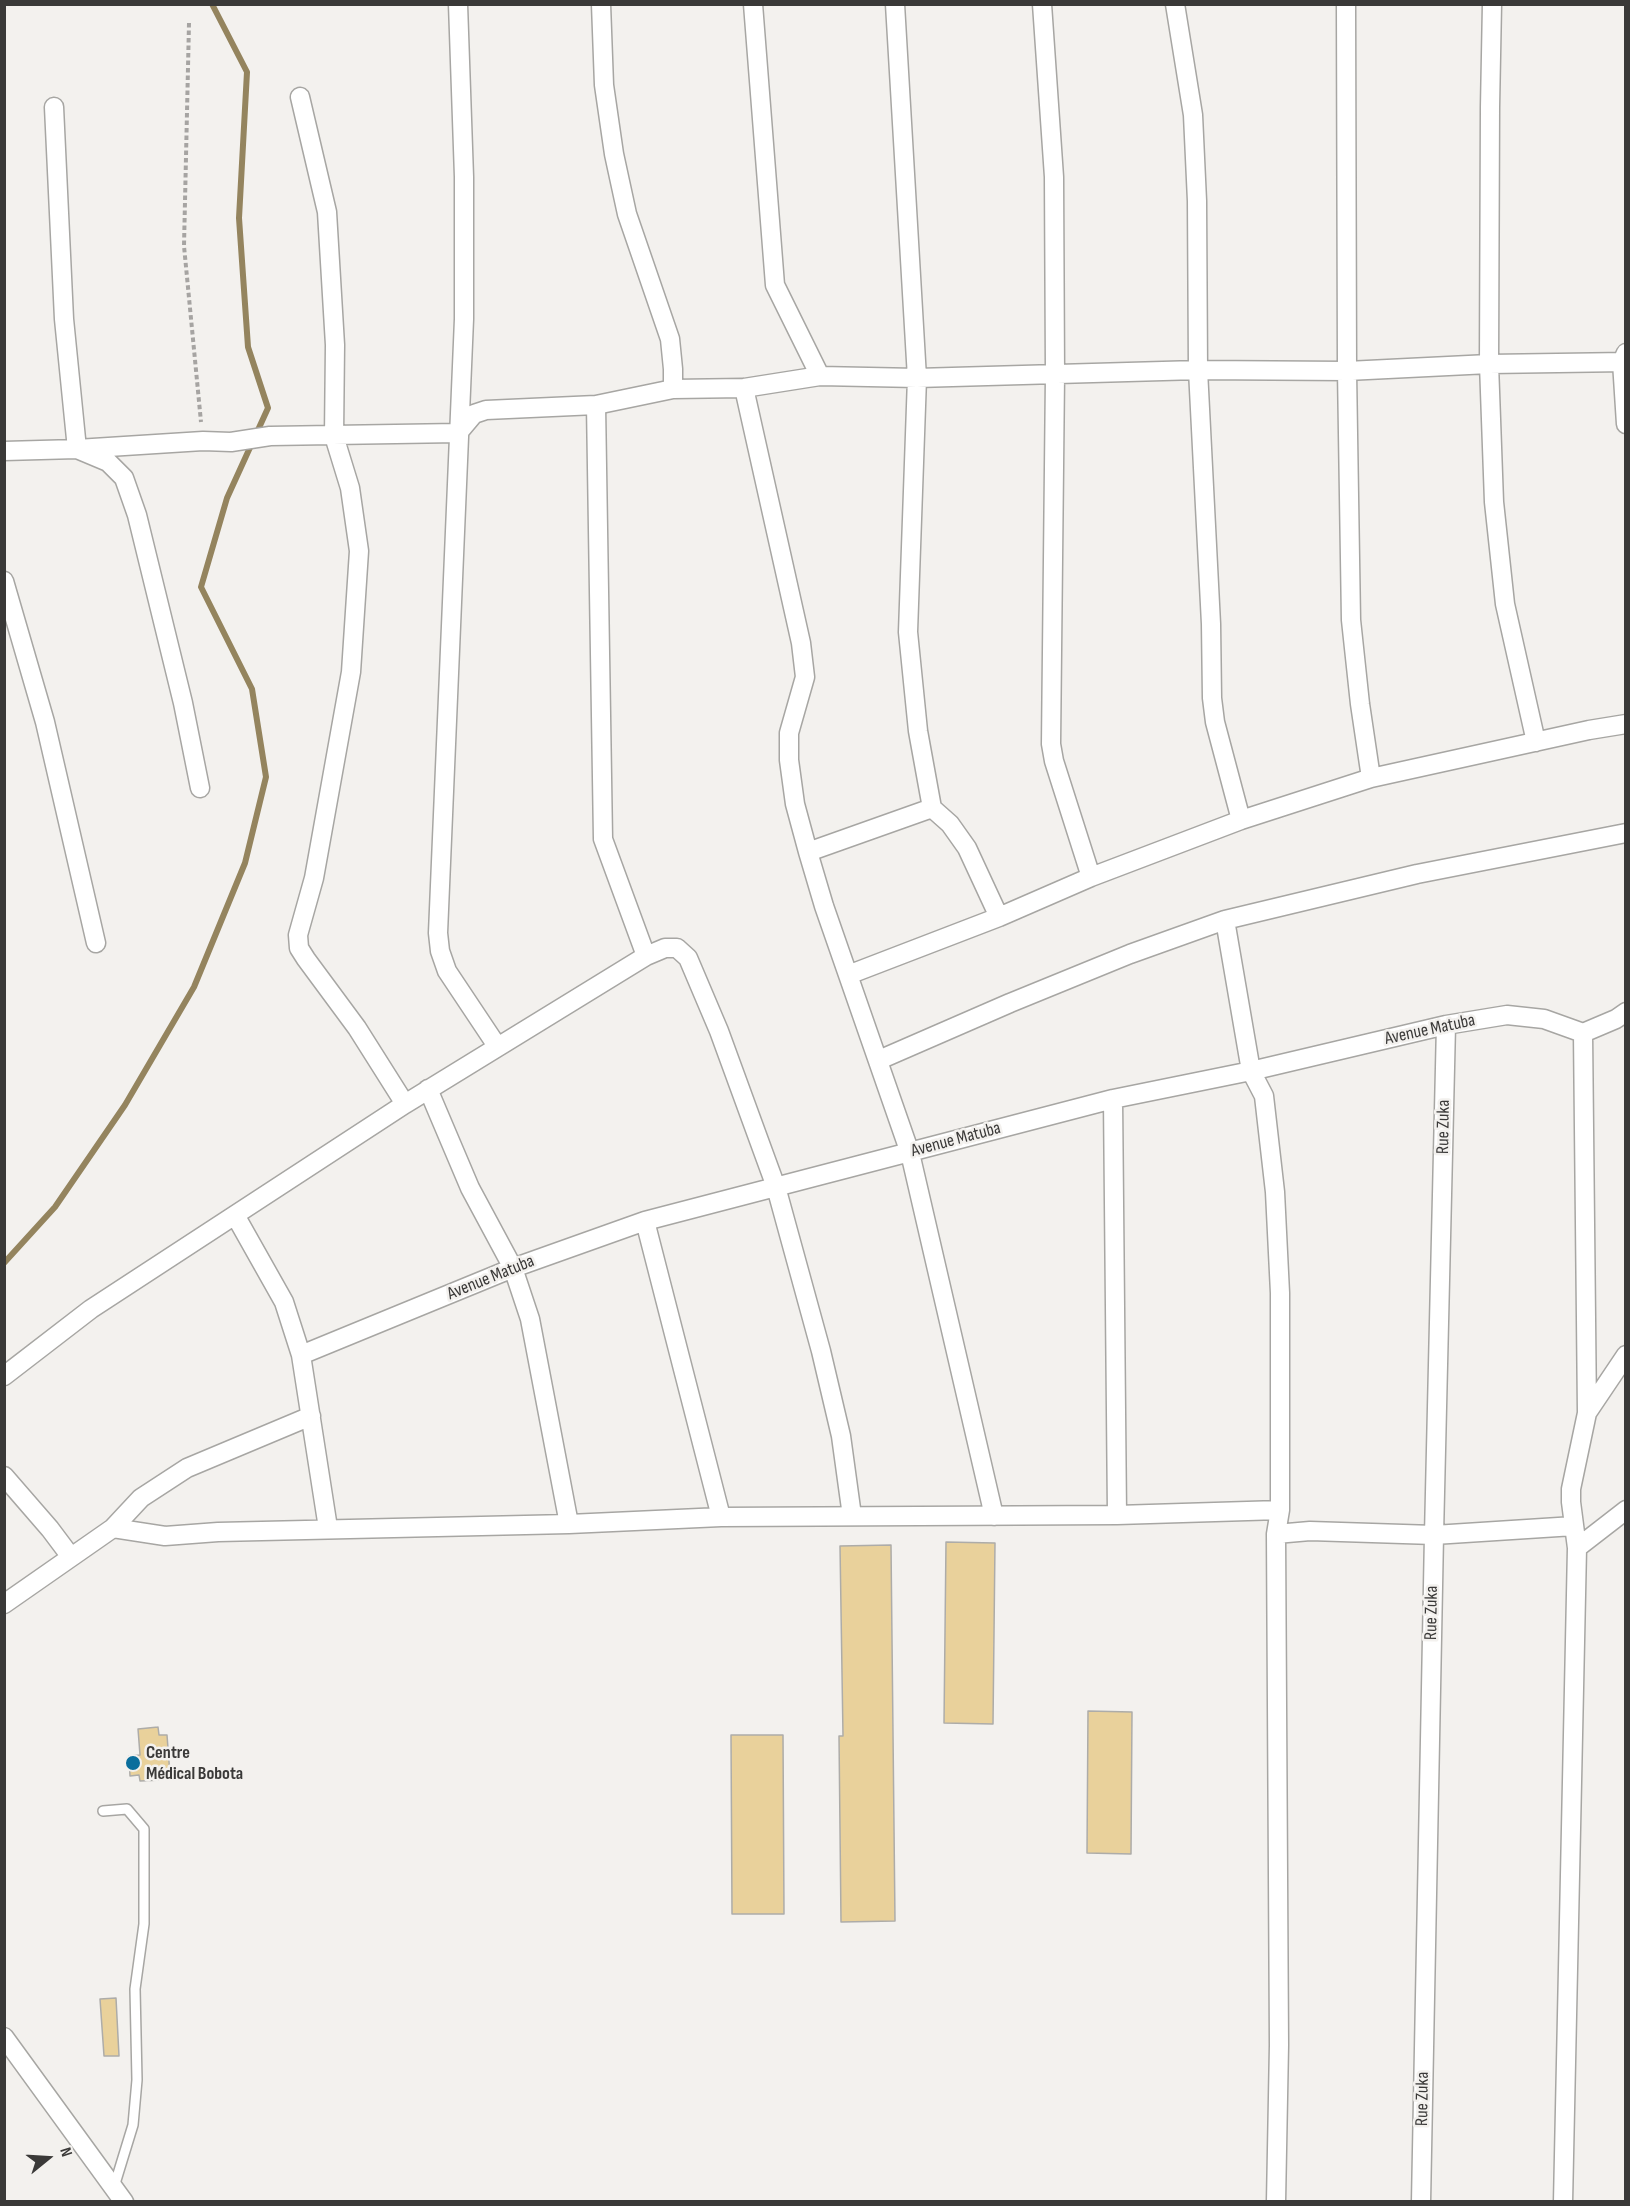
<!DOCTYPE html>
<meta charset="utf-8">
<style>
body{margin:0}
#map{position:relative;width:1630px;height:2206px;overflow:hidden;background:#f3f1ee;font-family:"Sofia Sans Condensed",sans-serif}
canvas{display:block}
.frame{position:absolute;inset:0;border:6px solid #3a3938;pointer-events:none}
.north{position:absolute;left:18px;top:2128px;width:60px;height:60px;-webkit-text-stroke:4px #f3f1ee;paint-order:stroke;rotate:72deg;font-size:16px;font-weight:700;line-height:24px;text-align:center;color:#3a3938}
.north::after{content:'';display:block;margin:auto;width:21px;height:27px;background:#3a3938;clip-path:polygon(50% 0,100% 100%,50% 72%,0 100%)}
</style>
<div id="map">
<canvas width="1630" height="2206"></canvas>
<div class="frame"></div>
<div class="north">N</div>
</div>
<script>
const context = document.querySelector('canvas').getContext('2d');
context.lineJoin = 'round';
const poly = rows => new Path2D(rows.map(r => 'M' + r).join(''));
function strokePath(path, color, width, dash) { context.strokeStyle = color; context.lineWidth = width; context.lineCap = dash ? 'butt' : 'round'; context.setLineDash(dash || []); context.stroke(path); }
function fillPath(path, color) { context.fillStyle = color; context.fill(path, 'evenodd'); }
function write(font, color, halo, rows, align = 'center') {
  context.font = font + ' "Sofia Sans Condensed",sans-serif'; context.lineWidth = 5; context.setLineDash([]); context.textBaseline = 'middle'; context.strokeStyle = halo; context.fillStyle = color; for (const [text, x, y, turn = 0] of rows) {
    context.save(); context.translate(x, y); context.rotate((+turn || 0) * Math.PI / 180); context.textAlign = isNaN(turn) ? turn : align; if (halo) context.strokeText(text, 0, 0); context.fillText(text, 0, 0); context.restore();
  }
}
strokePath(poly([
 [4,1263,55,1207,125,1105,194,987,245,863,266,777,252,689,201,587,227,498,268,408,248,347,239,218,247,72,212,4]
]), '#94845e', 6);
const building = poly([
 [946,1542,995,1543,993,1724,944,1723,946,1542],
 [891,1545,895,1921,841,1922,839,1736,843,1736,840,1546,891,1545],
 [1088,1711,1132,1712,1131,1854,1087,1853,1088,1711],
 [158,1727,159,1735,167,1735,170,1775,161,1776,162,1780,140,1781,139,1775,130,1776,129,1756,140,1755,138,1729,158,1727],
 [731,1735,783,1735,784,1914,732,1914,731,1735],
 [116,1998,119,2056,104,2056,100,1999,116,1998]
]);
fillPath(building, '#e9d19b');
strokePath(building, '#adaca9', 1.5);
const lane = poly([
 [103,1811,127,1809,144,1829,144,1924,135,1989,137,2080,133,2125,114,2187]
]);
const street = poly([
 [458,4,464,177,464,319,438,933,440,951,447,971,497,1046],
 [601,4,604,85,614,154,627,214,670,339,673,369,673,389],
 [753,4,775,285,820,376],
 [895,4,917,378,908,632,918,731,932,808,950,824,967,848,999,917],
 [1042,4,1054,177,1055,375,1051,744,1054,761,1091,877],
 [1175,4,1193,115,1197,201,1198,370,1211,624,1212,698,1215,722,1241,820],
 [1346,4,1347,371,1351,620,1360,704,1371,778],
 [1492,4,1490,107,1489,364,1494,502,1505,604,1536,742],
 [300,97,327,212,335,345,334,436,350,488,359,551,351,672,314,878,298,935,299,948,306,959,357,1028,405,1104],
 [54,107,64,319,77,449,108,462,124,478,137,515,183,703,200,788],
 [1626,353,1622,362,1626,424],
 [744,388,801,643,805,677,789,733,789,760,795,804,808,852],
 [596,405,603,839,646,956],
 [4,451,77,449,203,441,231,442,270,436,458,433,474,414,486,410,596,405,673,389,744,388,820,376,917,378,1198,370,1347,371,1489,364,1626,362],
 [4,581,45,722,96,943],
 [932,808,808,852,824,906,910,1153,994,1516],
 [1225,920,1251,1071,1264,1096,1275,1192,1280,1293,1280,1510,1276,1534,1279,2045,1276,2202],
 [848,975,999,917,1091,877,1241,820,1371,778,1589,730,1626,724],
 [879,1060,1010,1003,1130,954,1225,920,1417,874,1626,833],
 [428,1089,470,1188,513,1268,530,1319,569,1524],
 [1113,1099,1117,1515],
 [235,1215,284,1302,301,1355,328,1528],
 [645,1221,721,1517],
 [301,1355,513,1268,645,1221,1113,1099,1251,1071,1446,1025,1507,1015,1544,1019,1583,1033,1616,1019,1626,1012],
 [4,1376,91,1309,405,1104,646,956,665,948,677,948,688,958,719,1031,776,1187,821,1351,841,1436,852,1516],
 [1587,1413,1626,1355],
 [4,1476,50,1529,71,1557],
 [113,1528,141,1498,187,1468,311,1416],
 [1276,1534,1310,1531,1434,1535,1574,1526],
 [1577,1548,1626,1510],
 [4,1604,113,1528,165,1536,218,1532,569,1524,721,1517,1117,1515,1280,1510],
 [4,2037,124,2202],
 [1421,2202,1434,1535,1446,1025],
 [1563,2202,1577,1548,1571,1502,1571,1489,1587,1413,1583,1033]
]);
strokePath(lane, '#a7a6a3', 12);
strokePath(street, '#a7a6a3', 21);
strokePath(poly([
 [189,23,184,246,201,422]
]), '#a6a4a2', 4, [4.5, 3]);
strokePath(lane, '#fff', 9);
strokePath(street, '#fff', 18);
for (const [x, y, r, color] of [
 [133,1763,8,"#0a6e9c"]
]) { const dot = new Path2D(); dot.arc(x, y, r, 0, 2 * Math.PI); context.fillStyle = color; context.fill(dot); strokePath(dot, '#f3f1ee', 2); }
write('18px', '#3a3938', '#f3f1ee', [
 ["Avenue Matuba",1430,1030,-12],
 ["Rue Zuka",1444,1127,-89],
 ["Avenue Matuba",956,1140,-15],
 ["Avenue Matuba",491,1278,-22],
 ["Rue Zuka",1432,1613,-89],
 ["Rue Zuka",1423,2099,-89]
]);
write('bold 18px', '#3a3938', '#f3f1ee', [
 ["Centre",146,1753],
 ["Médical Bobota",146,1774]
], 'left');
</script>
